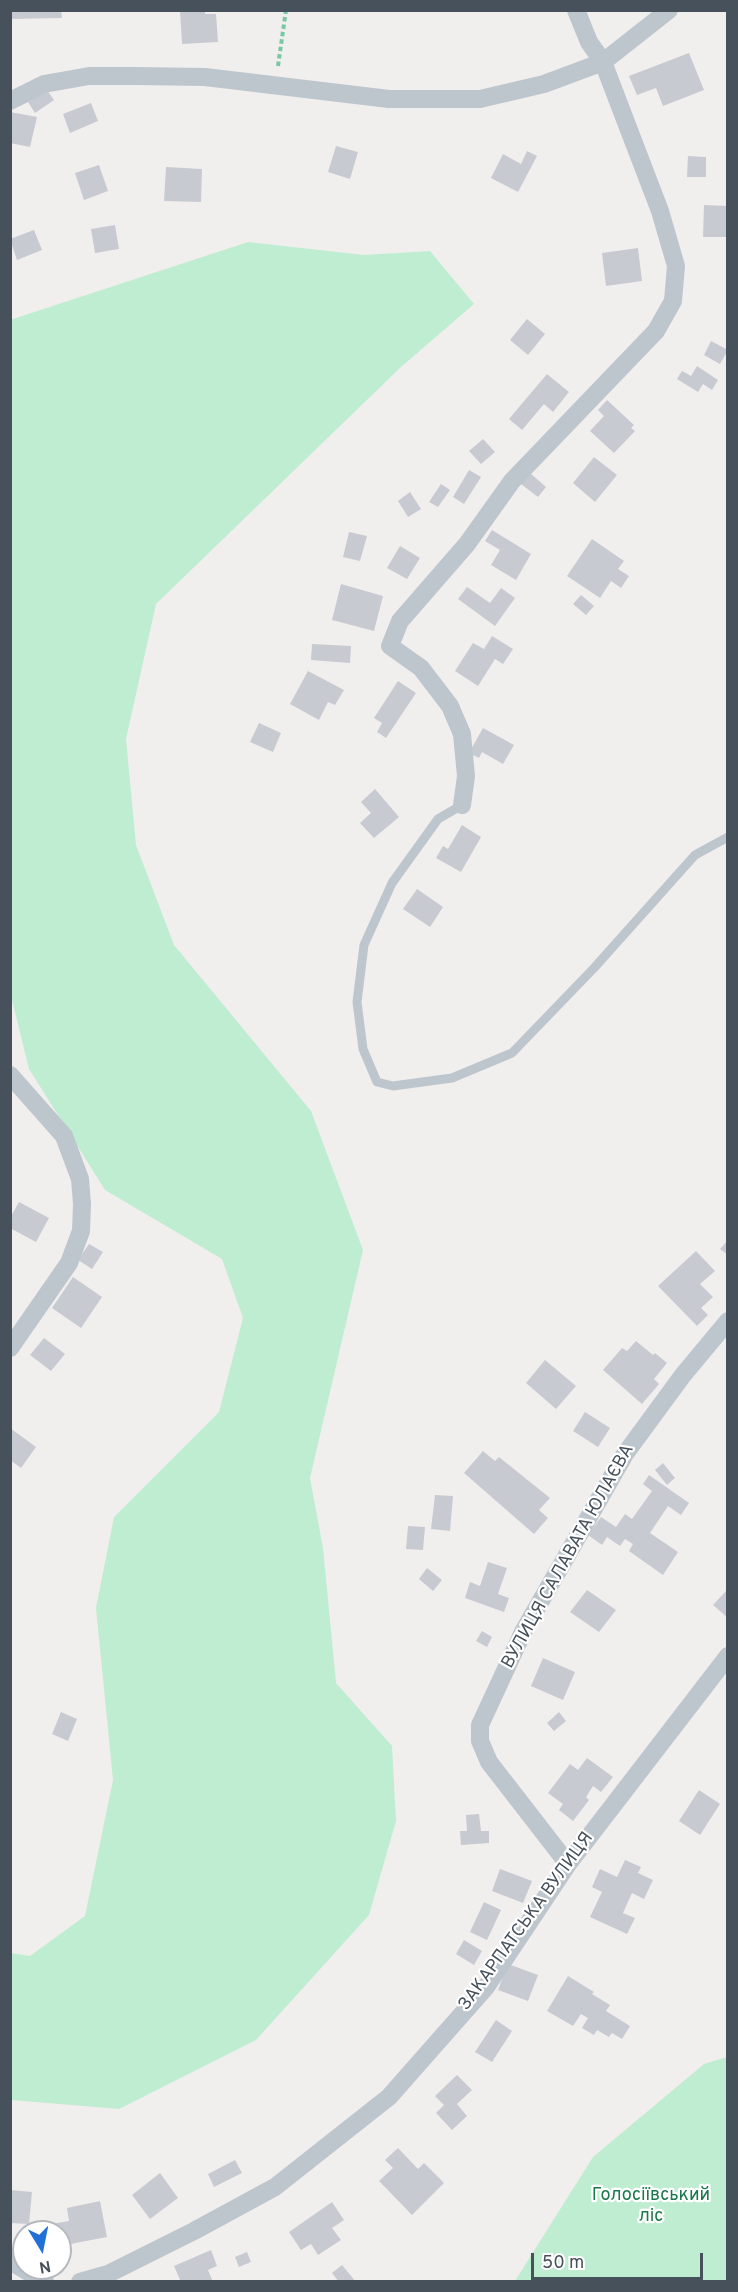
<!DOCTYPE html>
<meta charset="utf-8">
<style>
body{margin:0}
#map{position:relative;width:738px;height:2292px;overflow:hidden;background:#f1eeee;font-family:Overpass,sans-serif}
canvas{display:block}
.frame{position:absolute;inset:0;border:12px solid #47515b;pointer-events:none}
.north{position:absolute;left:12px;top:2220px;width:60px;height:60px;box-sizing:border-box;background:#fff;border:2px solid #b5b9bd;border-radius:50%;rotate:170deg;font-size:16px;font-weight:700;line-height:24px;text-align:center;color:#47515b}
.north::after{content:'';display:block;margin:auto;width:21px;height:27px;background:#2170d8;clip-path:polygon(50% 0,100% 100%,50% 72%,0 100%)}
.scale{position:absolute;left:531px;top:2253px;width:172px;height:27px;box-sizing:border-box;border:3px solid #47515b;border-top:0;padding-left:8px;font-size:18px;line-height:21px;white-space:nowrap;color:#47515b;-webkit-text-stroke:4px #fff;paint-order:stroke}
</style>
<div id="map">
<canvas width="738" height="2292"></canvas>
<div class="frame"></div>
<div class="north">N</div>
<div class="scale">50 m</div>
</div>
<script>
const context = document.querySelector('canvas').getContext('2d');
context.lineJoin = 'round';
function fillPath(path, color) { context.fillStyle = color; context.fill(path, 'evenodd'); }
const poly = rows => new Path2D(rows.map(r => 'M' + r).join(''));
function strokePath(path, color, width, dash) { context.strokeStyle = color; context.lineWidth = width; context.lineCap = dash ? 'butt' : 'round'; context.setLineDash(dash || []); context.stroke(path); }
function write(font, color, halo, rows, align = 'center') {
  context.font = font + ' Overpass,sans-serif'; context.lineWidth = 4.5; context.setLineDash([]); context.textBaseline = 'middle'; context.strokeStyle = halo; context.fillStyle = color; for (const [text, x, y, turn = 0] of rows) {
    context.save(); context.translate(x, y); context.rotate((+turn || 0) * Math.PI / 180); context.textAlign = isNaN(turn) ? turn : align; if (halo) context.strokeText(text, 0, 0); context.fillText(text, 0, 0); context.restore();
  }
}
fillPath(poly([
 [248,242,364,255,430,251,474,304,401,367,156,604,126,739,136,845,174,945,311,1111,363,1250,310,1478,323,1548,336,1683,392,1746,396,1821,369,1915,256,2040,119,2109,11,2100,11,1953,30,1956,85,1916,113,1780,96,1608,114,1517,219,1412,243,1318,222,1259,105,1190,29,1069,11,996,10,320],
 [727,2057,727,2281,515,2281,593,2157,704,2064]
]), '#bfedd1');
fillPath(poly([
 [10,10,61,10,62,18,10,19],
 [180,10,205,10,205,14,216,14,218,42,182,44],
 [689,53,704,90,663,106,656,88,637,95,629,76],
 [47,90,54,100,35,113,28,102],
 [91,103,98,121,70,133,63,114],
 [10,112,37,117,30,147,10,143],
 [336,146,358,152,350,179,328,172],
 [527,151,537,156,518,192,491,178,503,154,521,164],
 [688,156,706,157,706,177,687,177],
 [99,165,108,191,84,200,75,173],
 [166,167,202,169,201,202,164,201],
 [704,205,728,206,727,237,703,237],
 [115,225,119,249,95,253,91,229],
 [34,230,42,250,17,260,10,239],
 [638,248,642,281,606,286,602,253],
 [527,319,545,334,528,355,510,340],
 [711,341,728,350,720,364,704,355],
 [697,366,718,380,712,390,703,384,698,392,677,379,682,371,691,376],
 [547,374,569,392,553,412,544,404,522,430,509,419],
 [607,400,634,425,631,428,635,431,614,453,590,431,604,416,598,410],
 [483,439,495,452,481,464,469,451],
 [594,457,617,475,595,502,573,483],
 [469,470,481,477,464,504,453,497],
 [530,473,546,487,538,497,521,484],
 [441,484,450,490,438,507,429,502],
 [410,492,421,509,408,517,398,501],
 [492,530,531,554,516,580,491,565,500,550,485,541],
 [349,532,367,536,360,561,343,557],
 [592,539,624,561,618,569,629,576,621,588,611,581,600,598,567,576],
 [400,546,420,558,407,579,387,568],
 [341,584,383,596,374,631,332,620],
 [467,587,490,603,501,588,515,598,495,626,458,599],
 [581,595,594,606,586,615,573,604],
 [492,636,513,649,503,664,495,659,478,686,455,671,473,643,484,649],
 [312,644,351,646,350,663,311,660],
 [308,671,344,690,335,705,328,702,319,720,290,704],
 [398,681,416,693,386,738,377,732,382,723,374,718],
 [259,723,281,733,273,752,250,742],
 [483,728,514,745,503,764,482,752,479,758,469,753],
 [375,789,399,817,374,838,360,823,371,813,361,802],
 [462,825,481,837,461,872,436,858,443,846,448,849],
 [417,889,443,907,430,927,403,909],
 [19,1202,49,1218,36,1242,10,1228,10,1218],
 [728,1240,728,1255,720,1249],
 [89,1244,103,1252,92,1269,78,1260],
 [696,1251,715,1271,700,1284,713,1297,701,1308,708,1315,697,1326,658,1286],
 [73,1277,102,1297,81,1328,52,1308],
 [44,1338,65,1354,51,1371,30,1355],
 [636,1341,653,1355,655,1353,667,1363,654,1379,659,1384,642,1404,603,1370,622,1348,627,1351],
 [545,1360,576,1386,556,1409,526,1383],
 [585,1412,610,1428,598,1447,573,1431],
 [10,1428,36,1447,21,1468,10,1460],
 [483,1451,495,1461,499,1457,550,1498,539,1510,548,1518,534,1534,464,1473],
 [663,1463,675,1478,667,1485,655,1470],
 [649,1475,689,1503,681,1515,668,1506,650,1533,678,1552,663,1575,629,1551,633,1544,625,1539,620,1546,607,1537,602,1545,588,1535,601,1517,616,1527,625,1514,632,1519,652,1491,643,1484],
 [435,1495,453,1496,450,1531,431,1529],
 [408,1526,425,1527,423,1550,406,1549],
 [488,1562,507,1568,498,1594,509,1598,504,1612,465,1598,470,1582,480,1586],
 [427,1568,442,1580,433,1591,419,1579],
 [587,1590,616,1610,599,1632,570,1612],
 [726,1591,728,1592,728,1618,713,1605],
 [482,1631,492,1637,487,1647,476,1641],
 [543,1658,575,1672,563,1700,531,1686],
 [61,1712,77,1719,68,1741,52,1734],
 [559,1712,566,1721,554,1731,547,1723],
 [587,1758,613,1777,601,1792,593,1786,586,1797,589,1800,573,1821,559,1810,563,1804,548,1793,570,1764,578,1770],
 [699,1790,720,1804,700,1835,679,1821],
 [479,1814,481,1831,489,1831,489,1843,461,1845,460,1831,467,1831,466,1815],
 [625,1860,641,1867,638,1873,653,1880,644,1899,632,1893,623,1913,635,1918,627,1934,590,1917,602,1892,592,1887,600,1869,617,1877],
 [500,1869,532,1881,523,1903,492,1891],
 [484,1902,501,1910,487,1940,470,1932],
 [464,1940,482,1951,474,1965,456,1954],
 [508,1964,538,1975,528,2001,498,1990],
 [568,1976,594,1992,592,1994,610,2005,606,2011,630,2026,622,2039,612,2033,609,2037,597,2030,594,2035,582,2028,588,2018,581,2014,573,2026,547,2011],
 [496,2020,512,2031,492,2062,475,2052],
 [457,2075,472,2090,457,2104,467,2116,452,2130,436,2113,444,2105,435,2096],
 [398,2148,418,2169,424,2163,444,2183,412,2215,379,2181,393,2168,385,2160],
 [235,2160,242,2173,214,2187,208,2174],
 [160,2173,178,2198,150,2219,132,2195],
 [10,2190,32,2192,29,2224,10,2223],
 [100,2201,107,2237,60,2246,60,2232,53,2232,51,2224,69,2221,67,2208],
 [332,2202,344,2220,332,2228,341,2240,318,2255,311,2244,301,2250,289,2232],
 [211,2250,217,2266,208,2270,213,2282,181,2282,174,2266],
 [247,2252,251,2262,239,2267,235,2257],
 [342,2265,356,2282,339,2282,332,2273]
]), '#c8cad1');
strokePath(poly([
 [278,66,286,10]
]), '#78c9a2', 4, [4.5, 3]);
strokePath(poly([
 [462,805,438,819,392,883,364,945,357,1002,363,1049,377,1082,393,1086,452,1078,512,1053,594,968,695,855,728,837]
]), '#bdc6cd', 9);
strokePath(poly([
 [10,101,44,84,89,76,135,76,205,77,389,99,480,99,544,84,603,62,669,10],
 [462,805,466,776,462,734,450,706,421,668,390,646,400,621,467,544,512,481,656,331,673,301,676,266,660,211,603,62,589,42,576,10],
 [10,1075,64,1136,80,1179,82,1204,81,1231,69,1263,10,1348],
 [568,1864,489,1762,480,1741,480,1725,523,1632,625,1454,683,1375,728,1321],
 [10,2261,45,2282],
 [80,2282,108,2274,194,2231,275,2187,389,2097,486,1987,568,1864,728,1656]
]), '#bdc6cd', 18);
write('18px', '#47515b', '#fff', [
 ["ВУЛИЦЯ САЛАВАТА ЮЛАЄВА",569,1557,-61],
 ["ЗАКАРПАТСЬКА ВУЛИЦЯ",527,1922,-54]
]);
write('18px', '#1b794b', '#fff', [
 ["Голосіївський",651,2196],
 ["ліс",651,2217]
]);
</script>
